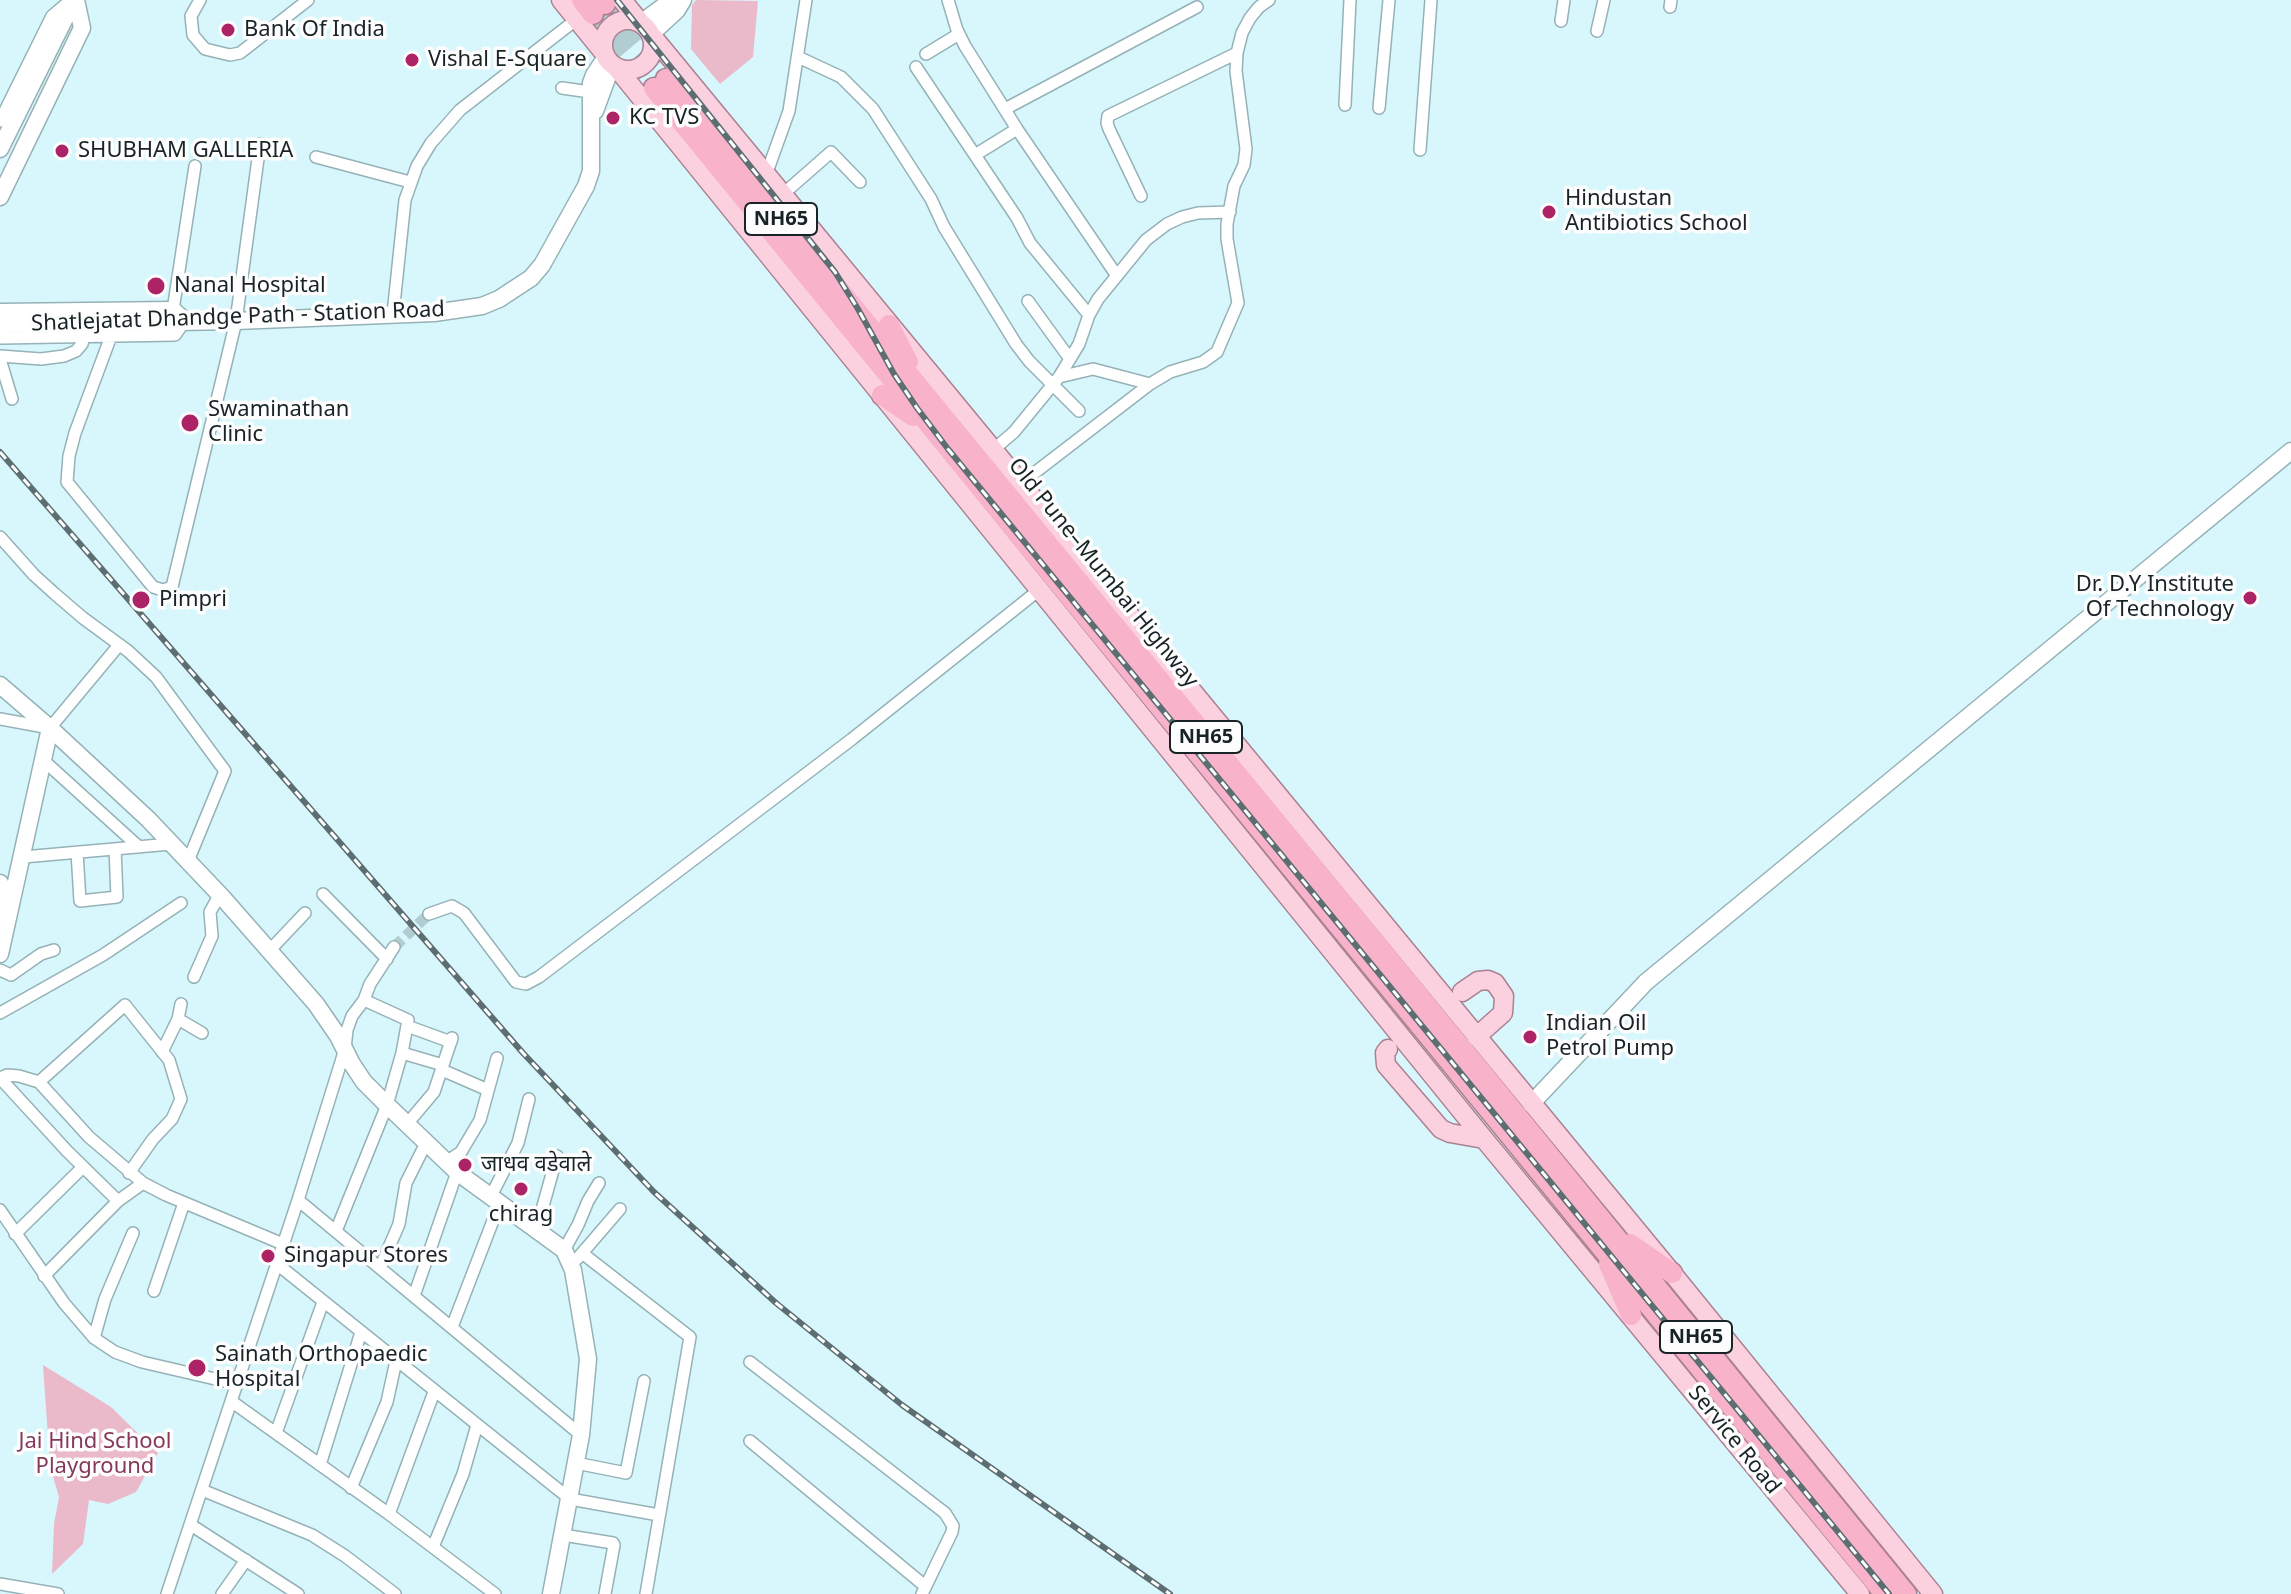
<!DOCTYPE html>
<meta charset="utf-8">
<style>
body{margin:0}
canvas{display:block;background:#d8f7fc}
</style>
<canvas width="2291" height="1594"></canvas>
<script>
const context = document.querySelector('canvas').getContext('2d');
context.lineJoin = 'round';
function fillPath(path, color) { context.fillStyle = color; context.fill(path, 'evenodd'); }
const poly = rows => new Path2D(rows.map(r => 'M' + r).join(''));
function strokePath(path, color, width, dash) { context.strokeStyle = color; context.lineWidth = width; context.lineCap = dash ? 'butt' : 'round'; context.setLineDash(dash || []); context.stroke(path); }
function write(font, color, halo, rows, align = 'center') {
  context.font = font + ' "Noto Sans","Noto Sans Devanagari",sans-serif'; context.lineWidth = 7; context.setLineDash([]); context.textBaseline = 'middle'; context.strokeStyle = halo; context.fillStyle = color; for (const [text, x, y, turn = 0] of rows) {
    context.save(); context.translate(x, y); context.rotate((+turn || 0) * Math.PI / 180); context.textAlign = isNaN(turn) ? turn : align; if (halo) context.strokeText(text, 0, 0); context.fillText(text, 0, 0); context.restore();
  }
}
fillPath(poly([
 [696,0,758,1,753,57,720,84,691,49,692,5],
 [43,1365,111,1407,158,1453,136,1492,108,1504,89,1500,83,1544,52,1574,54,1524,59,1497,50,1466]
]), '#eab9ca');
strokePath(poly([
 [394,947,429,914]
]), '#b2cdd1', 11, [11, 5.5]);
strokePath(poly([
 [605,4,666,79],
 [593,14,654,88]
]), '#b2cdd1', 20, [20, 10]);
const street = poly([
 [200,0,191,16,193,35,205,49,230,55,240,53,308,0],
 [948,0,957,30,965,46,1017,129,1117,276],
 [1670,7,1671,0],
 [1561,21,1564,0],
 [1597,31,1604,0],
 [926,54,959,34],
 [798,57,841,77,873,109,931,199,944,227,1016,344,1029,361,1079,411],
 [916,67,1017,218,1030,243,1089,315],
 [562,88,590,92],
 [1345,105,1350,0],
 [1379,108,1389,0],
 [1005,109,1197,7],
 [0,121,52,16,71,0],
 [1420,150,1431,0],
 [975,155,1017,129],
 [316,157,410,182],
 [766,175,789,111,806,0],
 [782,195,831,152,860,182],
 [1141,196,1109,129,1107,123,1108,116,1237,53],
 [1028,301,1070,359],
 [173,310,195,166],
 [393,314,405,200,417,166,431,143,460,110,577,19],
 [111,336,75,433,69,456,67,482,153,587,163,590,172,587,236,321,260,144],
 [0,338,175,335,185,321],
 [0,356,41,359,64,356,76,351,82,344,84,336],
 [0,359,12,399],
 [1059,377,1093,369,1150,384],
 [993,450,1014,432,1059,377,1079,344,1089,315,1098,299,1146,240,1167,224,1182,217,1198,213,1230,212],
 [1020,484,1150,384,1170,372,1203,362,1217,352,1238,303,1227,239,1227,224,1234,186,1244,165,1246,149,1236,71,1237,53,1242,33,1250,18,1259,7,1269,0],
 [0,537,34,575,55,594,83,618,128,651,156,677,225,771,188,861],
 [0,719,50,728,119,645],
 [42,759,139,847],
 [77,852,80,901,117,897,115,849],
 [23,857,171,844],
 [323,894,387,959],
 [429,914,452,906,464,913,516,982,526,984,539,977,852,739,1039,590],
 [269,951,305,913],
 [0,970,11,975,41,954,54,950],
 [194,977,212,936,210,912,220,894],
 [364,1000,408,1020,402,1053],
 [0,1013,103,955,181,903],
 [178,1019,181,1004],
 [407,1026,451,1042],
 [162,1052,178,1019,202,1033],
 [442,1070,488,1090],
 [0,1078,7,1075,19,1076,39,1082,89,1137,143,1183,166,1195,283,1244],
 [0,1078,67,1151,118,1201],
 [39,1082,125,1005,169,1060,181,1099,172,1119,153,1139,129,1173],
 [407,1124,434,1092,452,1038],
 [446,1162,461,1152,480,1120,497,1058],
 [490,1198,518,1143,529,1099],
 [298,1200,581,1435],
 [0,1210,64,1303,94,1338,115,1352,142,1362,237,1384],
 [336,1231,387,1105,402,1053,443,1065],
 [536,1231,557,1156],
 [15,1234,83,1167],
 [564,1250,578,1225,588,1201,599,1183],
 [582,1253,690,1337,646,1594],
 [577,1259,620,1209],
 [277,1264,570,1499,659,1515],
 [380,1268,399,1224,406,1183,426,1143],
 [44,1276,118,1201,143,1183],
 [154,1291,184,1203],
 [414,1296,457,1172],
 [452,1327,499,1205],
 [94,1338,105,1299,133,1233],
 [750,1362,945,1513,953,1526,952,1532,922,1594],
 [231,1401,389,1514,495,1594],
 [276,1433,323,1302],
 [750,1441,925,1586],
 [576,1463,626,1473,644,1381],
 [320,1465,361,1332],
 [351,1488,387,1402,396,1361],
 [202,1490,312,1535,345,1556,395,1594],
 [389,1514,434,1392],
 [191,1525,298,1594],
 [563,1535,613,1543,614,1545,605,1594],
 [433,1547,463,1474,477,1425],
 [0,1584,58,1594],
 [167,1594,298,1200,345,1049,347,1030,352,1016,364,1000,370,984,394,947],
 [222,1594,246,1560]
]);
const secondary = poly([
 [641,23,672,0],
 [651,34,677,10,683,0],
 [595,111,612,65],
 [0,149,74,0],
 [0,197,82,28,76,0],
 [0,312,173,310,185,321],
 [0,325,236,321,434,313,482,306,499,299,531,278,542,265,586,186,591,171,591,83,594,75,606,57],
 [0,685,50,728,148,819,223,898,316,1004,338,1036,352,1064,364,1082,387,1105,457,1172,564,1250,573,1270,588,1359,581,1435,551,1594],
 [0,883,4,891,0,909],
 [0,954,50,728],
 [1531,1104,1646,982,2291,451]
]);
const primary = poly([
 [561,0,604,53],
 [622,0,640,22],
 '603 45a25 25 0 1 1 50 0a25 25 0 1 1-50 0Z',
 [653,37,1672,1273,1933,1594],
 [616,67,1484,1139,1860,1594],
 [1462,992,1478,981,1488,980,1495,983,1504,996,1503,1013,1476,1037],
 [1388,1049,1385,1053,1386,1065,1441,1129,1450,1133,1484,1139]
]);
const highway = poly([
 [582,0,593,14],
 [601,0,605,4],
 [666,79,1487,1079,1906,1594],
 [654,88,1885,1594],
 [889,325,908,362],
 [882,395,913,416],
 [1630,1244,1672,1273],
 [1609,1264,1631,1315]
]);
strokePath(street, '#95b2b7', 14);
strokePath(secondary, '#95b2b7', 19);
strokePath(primary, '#aa8191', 21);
strokePath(highway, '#aa8191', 23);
strokePath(street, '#fff', 11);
strokePath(secondary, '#fff', 16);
strokePath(primary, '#fbd1e0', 18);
strokePath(highway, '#f8b3cb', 20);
const rail = poly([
 [617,0,835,272,858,309,894,374,917,408,948,449,1889,1594],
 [0,452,523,1053,654,1192,776,1303,902,1405,1170,1594]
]);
strokePath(rail, '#5c6e71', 6);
strokePath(rail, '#fdfdfd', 3, [9]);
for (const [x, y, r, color] of [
 [228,30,8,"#ac2366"],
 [412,60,8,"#ac2366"],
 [613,118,8,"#ac2366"],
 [62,151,8,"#ac2366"],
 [1549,212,8,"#ac2366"],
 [156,286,10,"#ac2366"],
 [190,423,10,"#ac2366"],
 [2250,598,8,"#ac2366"],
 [141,600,10,"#ac2366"],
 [1530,1037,8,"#ac2366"],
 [465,1165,8,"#ac2366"],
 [521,1189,8,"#ac2366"],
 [268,1256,8,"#ac2366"],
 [197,1368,10,"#ac2366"]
]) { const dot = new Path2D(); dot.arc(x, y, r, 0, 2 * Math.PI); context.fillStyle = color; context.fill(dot); strokePath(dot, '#fdfdfd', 3); }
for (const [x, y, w] of [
 [781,219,72],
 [1206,737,72],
 [1696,1337,72]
]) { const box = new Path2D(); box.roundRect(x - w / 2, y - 16, w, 32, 6); context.fillStyle = '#fdfdfd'; context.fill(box); strokePath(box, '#182325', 2); }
write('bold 20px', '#182325', null, [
 ["NH65",781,219],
 ["NH65",1206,737],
 ["NH65",1696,1337]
]);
write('22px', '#182325', '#fdfdfd', [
 ["Bank Of India",244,30],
 ["Vishal E-Square",428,60],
 ["KC TVS",629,118],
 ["SHUBHAM GALLERIA",78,151],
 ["Hindustan",1565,199],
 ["Antibiotics School",1565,224],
 ["Nanal Hospital",174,286],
 ["Swaminathan",208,410],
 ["Clinic",208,435],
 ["Dr. D.Y Institute",2234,585,"right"],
 ["Of Technology",2234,610,"right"],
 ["Pimpri",159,600],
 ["Indian Oil",1546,1024],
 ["Petrol Pump",1546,1049],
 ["जाधव वडेवाले",481,1165],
 ["chirag",521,1215,"center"],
 ["Singapur Stores",284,1256],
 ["Sainath Orthopaedic",215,1355],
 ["Hospital",215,1380]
], 'left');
write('22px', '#182325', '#fdfdfd', [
 ["Shatlejatat Dhandge Path - Station Road",238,317,-2],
 ["Old Pune–Mumbai Highway",1103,573,51],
 ["Service Road",1734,1440,51]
]);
write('22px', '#863858', '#fdfdfd', [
 ["Jai Hind School",95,1442],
 ["Playground",95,1467]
]);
</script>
